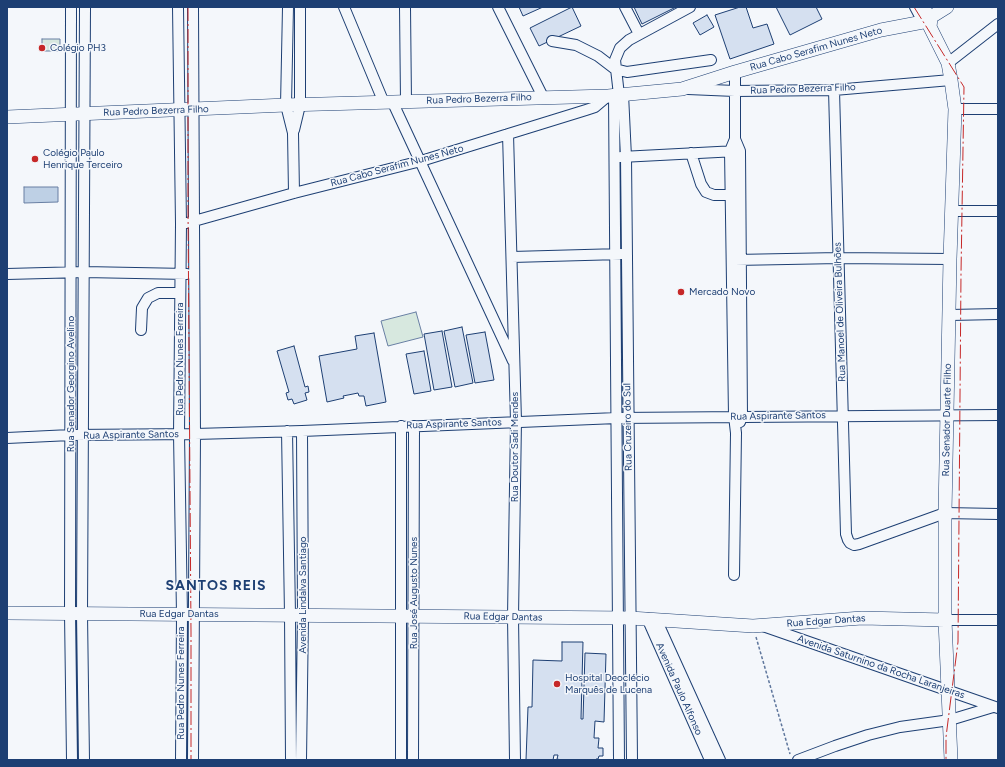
<!DOCTYPE html>
<meta charset="utf-8">
<style>
body{margin:0}
#map{position:relative;width:1005px;height:767px;overflow:hidden;background:#f4f7fb;font-family:Figtree,sans-serif}
canvas{display:block}
.frame{position:absolute;inset:0;border:8px solid #1d3f73;pointer-events:none}
</style>
<div id="map">
<canvas width="1005" height="767"></canvas>
<div class="frame"></div>
</div>
<script>
const context = document.querySelector('canvas').getContext('2d');
context.lineJoin = 'round';
function fillPath(path, color) { context.fillStyle = color; context.fill(path, 'evenodd'); }
const poly = rows => new Path2D(rows.map(r => 'M' + r).join(''));
function strokePath(path, color, width, dash) { context.strokeStyle = color; context.lineWidth = width; context.lineCap = dash ? 'butt' : 'round'; context.setLineDash(dash || []); context.stroke(path); }
function write(font, color, halo, rows, align = 'center') {
  context.font = font + ' Figtree,sans-serif'; context.lineWidth = 3; context.setLineDash([]); context.textBaseline = 'middle'; context.strokeStyle = halo; context.fillStyle = color; for (const [text, x, y, turn = 0] of rows) {
    context.save(); context.translate(x, y); context.rotate((+turn || 0) * Math.PI / 180); context.textAlign = isNaN(turn) ? turn : align; if (halo) context.strokeText(text, 0, 0); context.fillText(text, 0, 0); context.restore();
  }
}
const green = poly([
 [42,39,60,39,60,51,42,51,42,39],
 [416,312,423,337,388,346,381,321,416,312]
]);
fillPath(green, '#d7e8df');
strokePath(green, '#687fa3', 1);
const water = poly([
 [24,187,58,187,58,202,24,203,24,187]
]);
fillPath(water, '#bed0e5');
strokePath(water, '#687fa3', 1);
const building = poly([
 [519,7,543,7,523,16,519,7],
 [572,7,581,26,539,46,530,28,572,7],
 [634,7,676,7,642,24,634,7],
 [740,7,746,7,753,28,767,24,774,44,730,59,715,15,740,7],
 [776,7,816,7,822,19,790,35,776,7],
 [707,15,714,27,700,35,693,23,707,15],
 [462,327,473,383,455,387,444,331,462,327],
 [442,331,452,387,434,390,424,334,442,331],
 [485,332,494,380,475,383,466,335,485,332],
 [374,333,386,402,366,406,364,396,359,396,358,393,343,396,344,398,327,402,319,356,357,349,355,336,374,333],
 [294,346,305,387,308,386,309,392,305,393,307,400,294,404,292,399,288,400,286,393,289,392,277,351,294,346],
 [424,351,431,391,414,394,406,354,424,351],
 [562,642,583,642,581,719,583,719,585,653,606,654,604,722,595,721,594,738,599,738,598,748,603,748,603,756,599,756,598,759,596,759,596,760,561,760,557,759,558,755,554,755,553,760,526,760,528,707,532,707,533,660,562,661,562,642]
]);
fillPath(building, '#d5e0f0');
strokePath(building, '#1d3f73', 1);
const minor = poly([
 [71,7,70,614,72,760],
 [178,7,181,224,179,434,182,615,181,760],
 [193,7,195,434,193,760],
 [288,7,286,105,293,133,294,193],
 [344,7,384,103],
 [405,7,406,102],
 [498,7,543,97],
 [625,7,639,34],
 [915,7,923,22],
 [925,7,931,18],
 [552,41,576,45,598,56,615,69,627,72,711,60],
 [948,63,998,24],
 [735,72,735,139,740,151,742,416,740,422],
 [688,89,735,91,834,90,951,80],
 [834,90,846,534,848,540,850,543,854,545,859,544,945,513,998,514],
 [623,94,626,157,632,760],
 [619,95,615,60,620,48,629,40,690,7],
 [614,96,619,760],
 [393,103,513,361],
 [955,109,998,109],
 [294,130,300,105,300,7],
 [508,134,516,421,513,617,515,760],
 [691,153,701,184,706,192,714,195,731,195],
 [621,157,737,151],
 [952,211,998,211],
 [187,223,294,193,421,161,586,110,595,107,608,96],
 [512,257,621,254],
 [735,260,839,258,950,259],
 [7,274,84,272,187,274],
 [950,315,998,314],
 [141,330,142,308,148,298,158,293,180,293],
 [401,426,401,760],
 [287,431,290,615,291,760],
 [7,438,71,435,195,434,302,431,617,418,998,415],
 [734,575,736,433,734,416,730,151,735,139],
 [647,618,710,760],
 [656,619,720,760],
 [945,620,998,620],
 [763,626,998,708],
 [84,760,82,614,85,7],
 [301,760,303,615,302,431],
 [413,760,414,426],
 [798,760,835,746,868,735,900,727,950,720,993,707]
]);
const major = poly([
 [931,18,930,27,948,63,951,80,955,109,950,259,945,513,945,620,951,760],
 [7,117,286,105,608,96,682,89,735,72,881,30,923,22,947,7],
 [7,613,630,618,753,626,862,618,945,620]
]);
strokePath(minor, '#1d3f73', 12);
strokePath(major, '#1d3f73', 14);
strokePath(poly([
 [756,637,790,754]
]), '#5e769c', 1.5, [3, 2]);
strokePath(minor, '#f4f7fb', 10);
strokePath(major, '#f4f7fb', 13);
strokePath(poly([
 [188,7,188,208,191,632,191,760],
 [914,7,964,87,961,274,958,642,946,737,946,760]
]), '#c62828', 1, [14, 3, 2, 3]);
for (const [x, y, r, color] of [
 [42,48,4,"#c62828"],
 [35,159,4,"#c62828"],
 [681,292,4,"#c62828"],
 [557,684,4,"#c62828"]
]) { const dot = new Path2D(); dot.arc(x, y, r, 0, 2 * Math.PI); context.fillStyle = color; context.fill(dot); strokePath(dot, '#f4f7fb', 1.5); }
write('10px', '#1d3f73', '#f4f7fb', [
 ["Colégio PH3",50,48],
 ["Colégio Paulo",43,153],
 ["Henrique Terceiro",43,165],
 ["Mercado Novo",689,292],
 ["Hospital Deoclécio",565,678],
 ["Marquês de Lucena",565,690]
], 'left');
write('10px', '#1d3f73', '#f4f7fb', [
 ["Rua Cabo Serafim Nunes Neto",816,49,-16],
 ["Rua Pedro Bezerra Filho",803,89,-2],
 ["Rua Pedro Bezerra Filho",479,99,-2],
 ["Rua Pedro Bezerra Filho",156,111,-2],
 ["Rua Cabo Serafim Nunes Neto",397,166,-15],
 ["Rua Manoel de Oliveira Bulhões",840,312,-92],
 ["Rua Pedro Nunes Ferreira",180,359,-90],
 ["Rua Senador Georgino Avelino",71,384,-90],
 ["Rua Aspirante Santos",778,416,-1],
 ["Rua Senador Duarte Filho",947,420,-89],
 ["Rua Aspirante Santos",454,424,-2],
 ["Rua Cruzeiro do Sul",628,427,-91],
 ["Rua Aspirante Santos",131,435,-1],
 ["Rua Doutor Sadi Mendes",515,447,-90],
 ["Rua José Augusto Nunes",414,593,-90],
 ["Avenida Lindalva Santiago",303,595,-90],
 ["Rua Edgar Dantas",179,614],
 ["Rua Edgar Dantas",503,617,1],
 ["Rua Edgar Dantas",826,621,-4],
 ["Avenida Saturnino da Rocha Laranjeiras",881,667,19],
 ["Rua Pedro Nunes Ferreira",181,683,-90],
 ["Avenida Paulo Alfonso",679,689,66]
]);
context.letterSpacing = '1px';
write('bold 14px', '#1d3f73', '#f4f7fb', [
 ["SANTOS REIS",216,586]
]);
context.letterSpacing = '0px';
</script>
